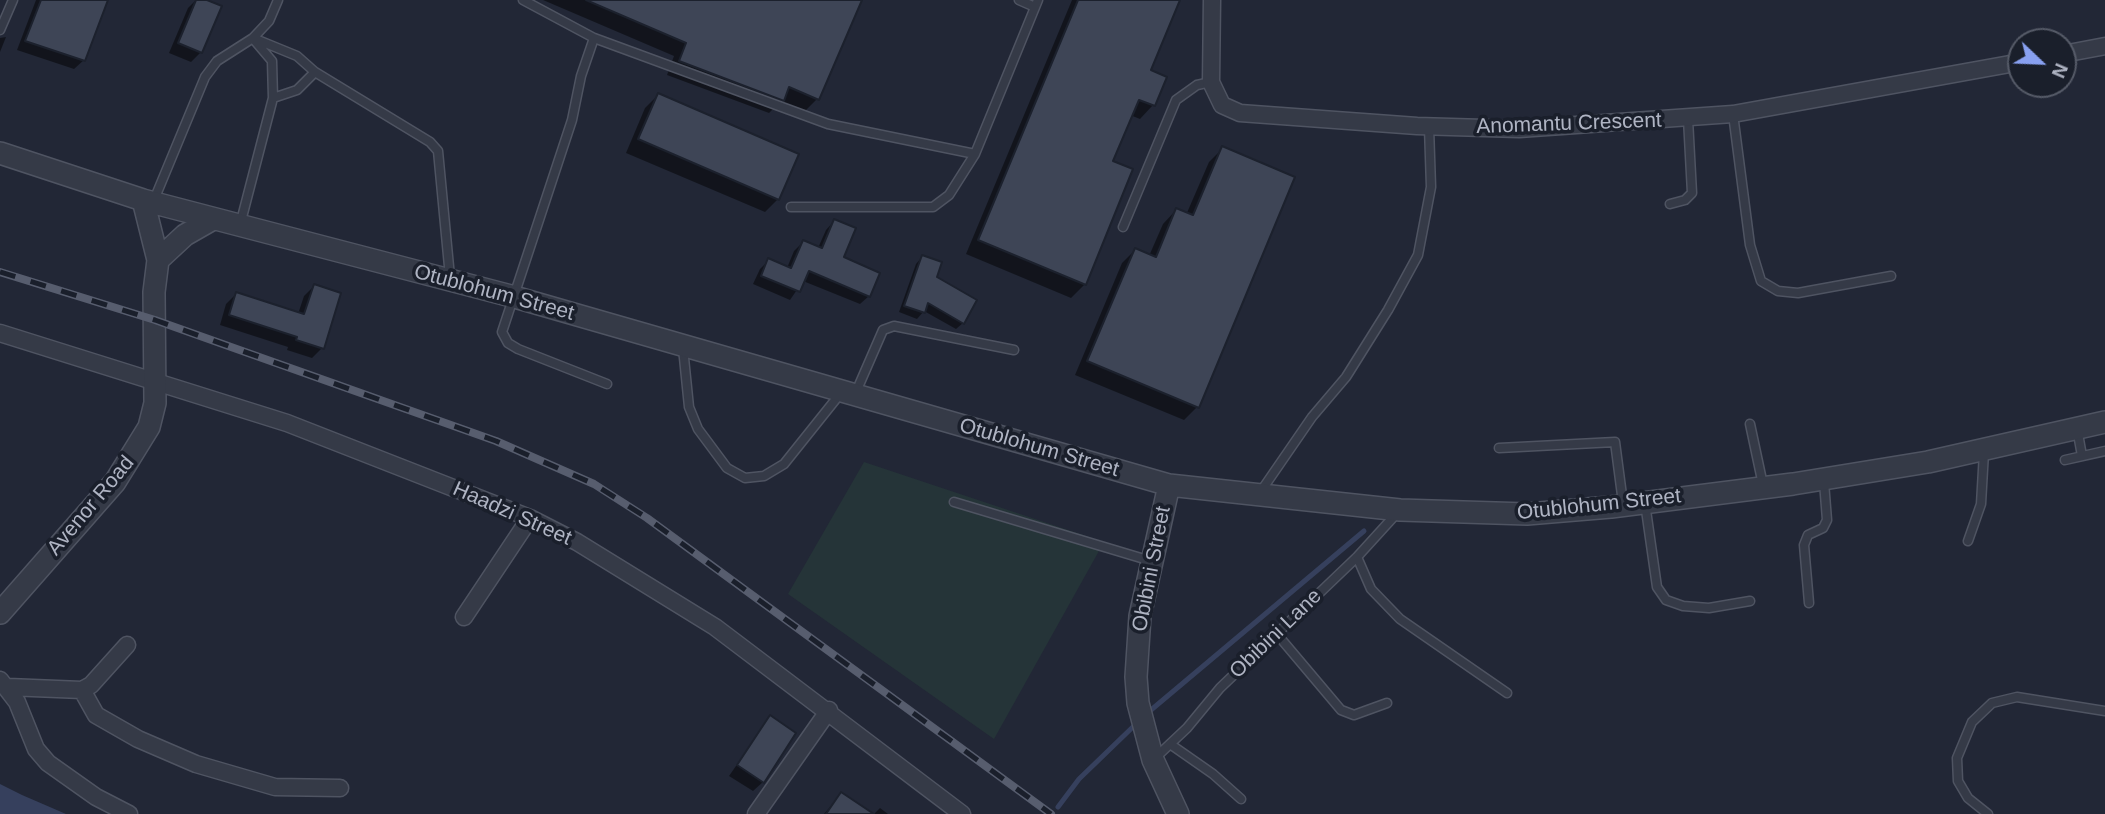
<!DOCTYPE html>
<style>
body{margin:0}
#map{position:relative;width:2105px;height:814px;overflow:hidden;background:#222736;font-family:Arial,sans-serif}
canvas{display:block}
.north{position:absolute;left:2007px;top:28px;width:70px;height:70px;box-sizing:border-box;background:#1a1f2b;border:2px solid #565b68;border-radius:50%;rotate:113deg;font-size:19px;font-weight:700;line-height:28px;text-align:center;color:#afb4c3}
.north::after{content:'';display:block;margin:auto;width:24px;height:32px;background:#88a0f0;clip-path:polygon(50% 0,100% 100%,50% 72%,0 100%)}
</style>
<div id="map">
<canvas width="2105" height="814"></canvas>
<div class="north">N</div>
</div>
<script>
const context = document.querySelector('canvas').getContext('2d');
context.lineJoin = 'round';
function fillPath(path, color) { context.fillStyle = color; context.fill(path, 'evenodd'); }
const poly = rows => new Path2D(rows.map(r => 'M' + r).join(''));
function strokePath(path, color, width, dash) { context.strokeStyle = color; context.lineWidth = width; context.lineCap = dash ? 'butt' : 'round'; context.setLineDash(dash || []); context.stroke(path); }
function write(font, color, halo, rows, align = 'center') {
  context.font = font + ' Arial,sans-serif'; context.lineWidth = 7; context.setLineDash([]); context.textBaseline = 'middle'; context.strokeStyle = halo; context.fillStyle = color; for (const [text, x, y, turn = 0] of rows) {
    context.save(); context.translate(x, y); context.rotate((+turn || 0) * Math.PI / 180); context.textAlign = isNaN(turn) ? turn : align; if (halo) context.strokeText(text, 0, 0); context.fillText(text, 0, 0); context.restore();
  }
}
fillPath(poly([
 [864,462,1104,542,994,739,788,594]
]), '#253438');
fillPath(poly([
 [0,784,22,795,66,814,0,814]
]), '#36405d');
fillPath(poly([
 [36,0,106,0,84,60,74,69,17,50],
 [196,0,203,0,201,52,191,62,169,53,188,8],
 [543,0,860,0,817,99,804,112,780,102,769,113,667,75,674,56],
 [1072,0,1178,0,1148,71,1153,105,1140,119,1130,115,1111,162,1085,284,1071,298,966,254],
 [6,37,0,52,0,38],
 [658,95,778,199,765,212,626,153,645,108],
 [1222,149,1197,407,1184,420,1075,375,1122,263,1135,250,1149,256,1163,224,1176,210,1186,215,1209,162],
 [834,221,841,258,869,296,860,304,803,281,790,300,753,284,760,269,769,260,787,268,794,251,803,242,818,248,826,230],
 [922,257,963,323,956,329,924,311,917,319,899,312,916,264],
 [314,286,322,348,312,358,287,350,288,347,220,325,226,304,236,294,298,314,304,296],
 [770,717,763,782,753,791,729,776],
 [841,794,871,814,824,814],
 [880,808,888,814,874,814]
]), '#0007');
strokePath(poly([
 [1151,710,1364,531],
 [1058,807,1079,779,1138,722]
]), '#36405d', 5);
const building = poly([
 [41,0,108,0,85,61,25,41,41,0],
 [196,0,207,0,222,6,202,53,178,43,196,0],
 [586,0,862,0,819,100,789,87,784,101,679,61,686,43,586,0],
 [1078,0,1180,0,1151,70,1167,77,1155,106,1139,100,1113,161,1133,169,1086,285,978,240,1078,0],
 [658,93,799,154,779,200,638,139,658,93],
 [1222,146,1295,177,1199,408,1087,361,1135,248,1156,257,1176,208,1193,215,1222,146],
 [834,219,856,228,844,257,880,273,870,297,809,271,800,292,761,276,768,258,791,268,803,240,822,248,834,219],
 [922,255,942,262,937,277,977,300,964,324,928,303,925,313,904,306,922,255],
 [314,284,341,293,324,349,296,340,297,337,229,315,236,292,304,314,314,284],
 [770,715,796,733,764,783,737,765,770,715],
 [841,792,874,814,826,814,841,792]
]);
fillPath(building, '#3e4556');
strokePath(building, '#1c212d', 2);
const service = poly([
 [523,0,594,38,581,76,572,120,502,332,508,343,518,349,607,384],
 [1019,0,1035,7],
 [0,30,13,0],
 [253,38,297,56,315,72],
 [594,38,828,124,975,154],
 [255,41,272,61,273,98],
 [1733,114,1750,245,1761,281,1778,291,1798,293,1891,276],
 [154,200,205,77,217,61,253,38,269,21,278,0],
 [1670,204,1685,200,1692,193,1688,119],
 [791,207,933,207,949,195,975,154,1038,0],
 [240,225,273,98,297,90,315,72,430,142,438,151,450,277],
 [1123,227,1176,100,1197,85,1211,82],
 [683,348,689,407,698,429,727,468,745,478,764,476,784,464,840,394],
 [856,392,883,330,894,326,1014,350],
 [1750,424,1763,485],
 [2077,428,2082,456],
 [1499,448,1615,442,1623,503],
 [2065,460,2105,451],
 [1259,494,1312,417,1346,377,1388,310,1418,255,1431,187,1429,127],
 [954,502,1151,561],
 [1645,503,1657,587,1666,600,1683,606,1709,608,1750,601],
 [1968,541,1981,504,1984,452],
 [1357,557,1371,589,1400,619,1507,693],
 [1809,603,1804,545,1808,535,1823,528,1827,520,1824,482],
 [1276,633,1341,710,1354,715,1387,703],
 [1170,744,1213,774,1241,799],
 [1154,759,1187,728,1220,688,1357,557,1398,512],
 [1988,814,1968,798,1958,781,1957,758,1972,722,1992,703,2017,697,2105,711]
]);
const minor = poly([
 [1212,0,1211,82,1222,105,1240,113,1417,126,1519,129,1733,114,2021,62],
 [2063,54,2105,46],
 [0,333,287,423,530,518,577,542,715,627,962,814],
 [464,617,530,518],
 [0,680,17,702,36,749,48,763,96,797,129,814],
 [8,687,82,690],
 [82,690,96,715,138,739,196,764,275,787,340,788],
 [82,690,91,685,127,645],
 [756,814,829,710]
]);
const tertiary = poly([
 [0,153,143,200,511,296,1169,485,1400,510,1527,514,1611,507,1793,484,1928,462,2105,422],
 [158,260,185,235,213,219],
 [1169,485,1140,616,1136,677,1138,703,1153,760,1178,814],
 [0,613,115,482,149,427,155,403,154,292,158,260,143,200]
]);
strokePath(service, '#4f5462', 11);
strokePath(minor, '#4f5462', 19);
strokePath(tertiary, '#4f5462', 24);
strokePath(service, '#353a47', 8);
strokePath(minor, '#353a47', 16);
strokePath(tertiary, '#353a47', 21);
const rail = poly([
 [0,272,155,320,496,441,594,484,647,518,1051,814]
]);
strokePath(rail, '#575d6e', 8);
strokePath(rail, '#1a1f2b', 5, [16]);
write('21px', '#afb4c3', '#1a1f2b', [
 ["Anomantu Crescent",1569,124,-2],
 ["Otublohum Street",494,293,15],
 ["Otublohum Street",1039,448,16],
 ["Otublohum Street",1599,505,-6],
 ["Avenor Road",91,506,-50],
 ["Haadzi Street",512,514,24],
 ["Obibini Street",1152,569,-79],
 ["Obibini Lane",1276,634,-44]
]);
</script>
